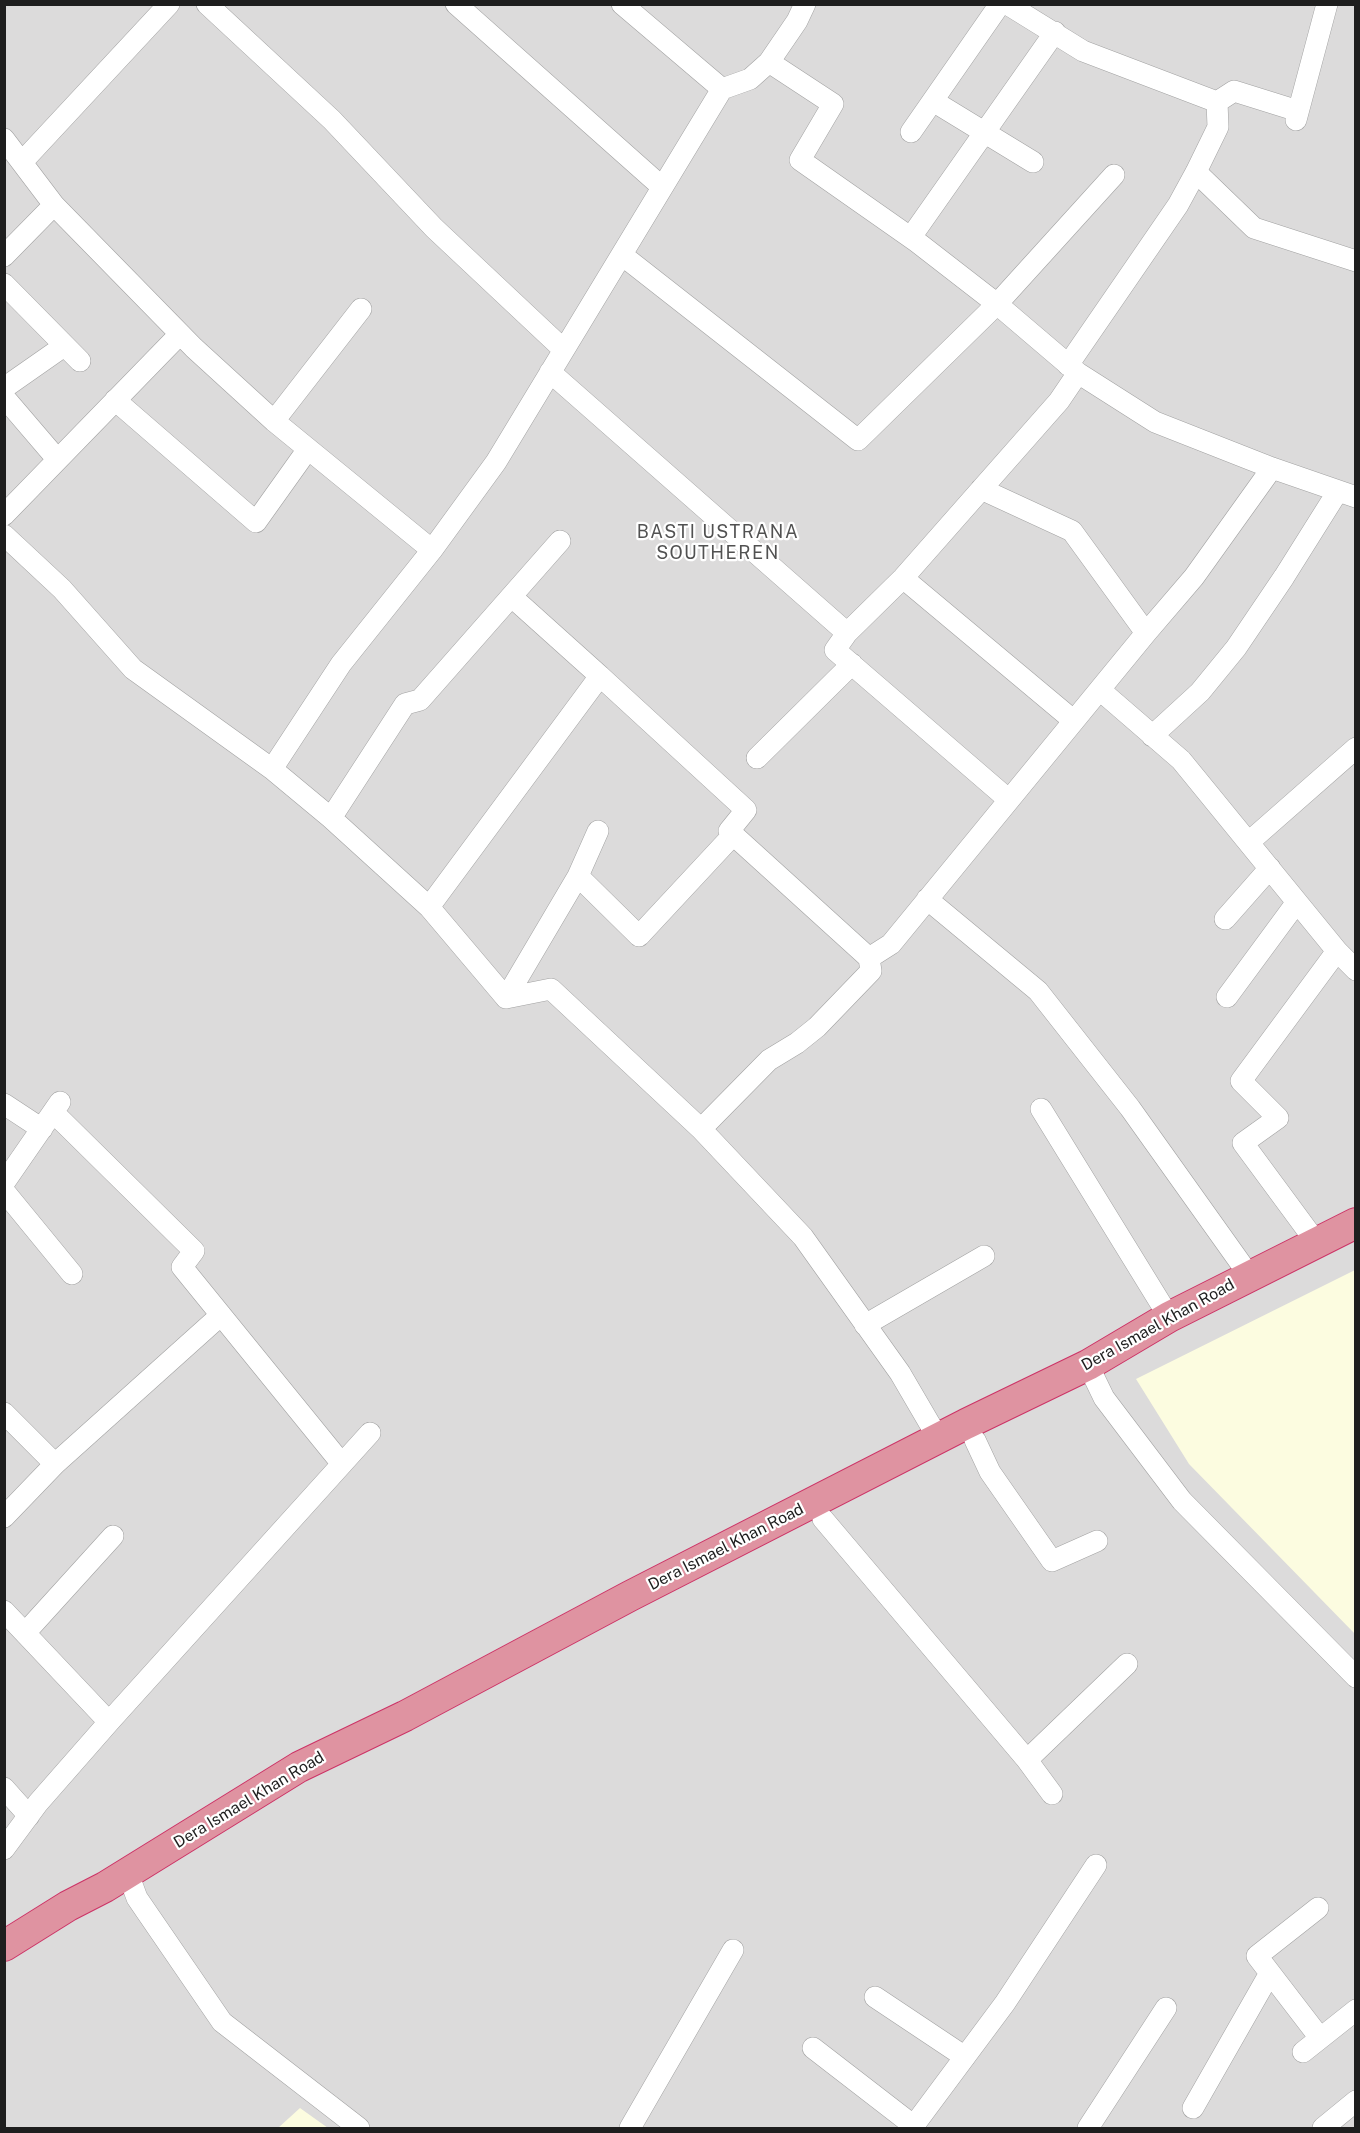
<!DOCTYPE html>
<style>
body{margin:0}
#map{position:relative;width:1360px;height:2133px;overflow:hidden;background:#eeebe5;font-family:"Public Sans",sans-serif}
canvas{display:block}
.frame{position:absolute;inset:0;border:6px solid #1e1e1e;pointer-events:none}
</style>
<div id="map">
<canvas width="1360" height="2133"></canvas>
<div class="frame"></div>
</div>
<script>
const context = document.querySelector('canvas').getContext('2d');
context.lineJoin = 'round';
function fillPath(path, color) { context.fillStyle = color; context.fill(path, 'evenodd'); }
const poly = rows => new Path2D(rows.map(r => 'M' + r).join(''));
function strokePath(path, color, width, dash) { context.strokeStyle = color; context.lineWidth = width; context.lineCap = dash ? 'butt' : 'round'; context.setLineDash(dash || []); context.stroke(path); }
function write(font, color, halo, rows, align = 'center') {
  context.font = font + ' "Public Sans",sans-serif'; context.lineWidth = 4.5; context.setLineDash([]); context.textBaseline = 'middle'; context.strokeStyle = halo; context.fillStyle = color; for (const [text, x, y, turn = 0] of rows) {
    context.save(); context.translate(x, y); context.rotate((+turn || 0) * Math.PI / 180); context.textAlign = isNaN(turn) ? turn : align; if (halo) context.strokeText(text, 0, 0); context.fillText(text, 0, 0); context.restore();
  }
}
fillPath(poly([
 [5,5,1355,5,1355,2128,5,2128]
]), '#dcdbdb');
fillPath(poly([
 [1355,1270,1355,1634,1189,1464,1136,1379],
 [300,2108,328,2128,278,2128]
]), '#fcfce0');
const minor = poly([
 [207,4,332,120,434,228,564,350],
 [456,4,662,187],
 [622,4,722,89],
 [1007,4,1083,51,1217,102,1218,127,1196,172,1178,205,1068,365],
 [769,62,833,104,800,160,917,242,997,304,1078,373,1155,422,1272,468,1356,497],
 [933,101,1033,162],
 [1217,102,1234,91,1298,111],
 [1296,120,1327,4],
 [911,132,1000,4],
 [4,139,54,205,194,348,274,421,432,550],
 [23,161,169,4],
 [1196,172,1254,228,1356,261],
 [911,237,1055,32],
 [622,255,858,440,997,304,1114,175],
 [4,256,54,205],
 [4,284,80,361],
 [550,372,847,633],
 [4,388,64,346],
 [4,397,57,459],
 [115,400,256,522,308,449],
 [274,421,361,309],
 [981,489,1072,531,1146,633],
 [4,515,180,334],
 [4,535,62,589,133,669,272,769,341,664,432,550,496,462,722,89,750,79,769,62,797,21,805,4],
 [903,578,1074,721],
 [600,676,746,810,729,831,869,958],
 [1100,690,1181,760,1337,951,1356,970],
 [1152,736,1200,692,1236,648,1284,577,1338,491],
 [757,758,852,664],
 [272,769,331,818,429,907,506,998,551,989,701,1129,769,1060,797,1043,817,1027,871,971,869,958,891,944,1146,633,1194,577,1272,468],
 [1009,800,835,650,847,633,903,578,1059,401,1078,373],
 [331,818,405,704,420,700,560,541],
 [1249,842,1356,748],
 [578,876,639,936,733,835],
 [927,899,1038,991,1130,1108,1249,1275],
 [429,907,600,676,512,597],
 [1225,919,1270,868],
 [1227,997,1297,902],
 [506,998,578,876,598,831],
 [4,1104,42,1129],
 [1041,1109,1169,1317],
 [53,1112,194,1251,182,1267,342,1464],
 [701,1129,803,1237,900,1373,938,1438],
 [4,1183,60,1102],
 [4,1191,72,1274],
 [1316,1242,1243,1143,1278,1118,1241,1081,1337,951],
 [865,1325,984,1256],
 [1088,1365,1104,1398,1182,1501,1356,1677],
 [4,1413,55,1464],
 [975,1440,990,1472,1052,1561,1097,1541],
 [4,1517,55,1464,221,1315],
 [823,1519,1027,1760,1052,1794],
 [4,1611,109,1722],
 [25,1633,113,1536],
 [1027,1760,1127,1664],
 [4,1788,29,1816],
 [4,1849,38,1803,109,1722,370,1433],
 [130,1879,137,1898,222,2022,359,2128],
 [1318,1908,1257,1956,1320,2038],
 [875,1997,965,2057],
 [813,2048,914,2126],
 [1303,2052,1356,2010],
 [1193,2108,1270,1973],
 [630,2128,733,1950],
 [912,2128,1005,2003,1096,1865],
 [1088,2128,1166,2008],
 [1323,2128,1356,2101]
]);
const highway = poly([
 [4,1946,68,1906,105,1887,299,1767,405,1716,630,1596,966,1424,1088,1365,1169,1317,1356,1223]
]);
strokePath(minor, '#a2a2a2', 22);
strokePath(highway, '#c36', 32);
strokePath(minor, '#fff', 21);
strokePath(highway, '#df93a1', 30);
write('16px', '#1e1e1e', '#fff', [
 ["Dera Ismael Khan Road",1158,1325,-29],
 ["Dera Ismael Khan Road",726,1547,-27],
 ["Dera Ismael Khan Road",249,1800,-31]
]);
context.letterSpacing = '1.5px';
write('18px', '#515151', '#fff', [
 ["BASTI USTRANA",718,532],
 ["SOUTHEREN",718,553]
]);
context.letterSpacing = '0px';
</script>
